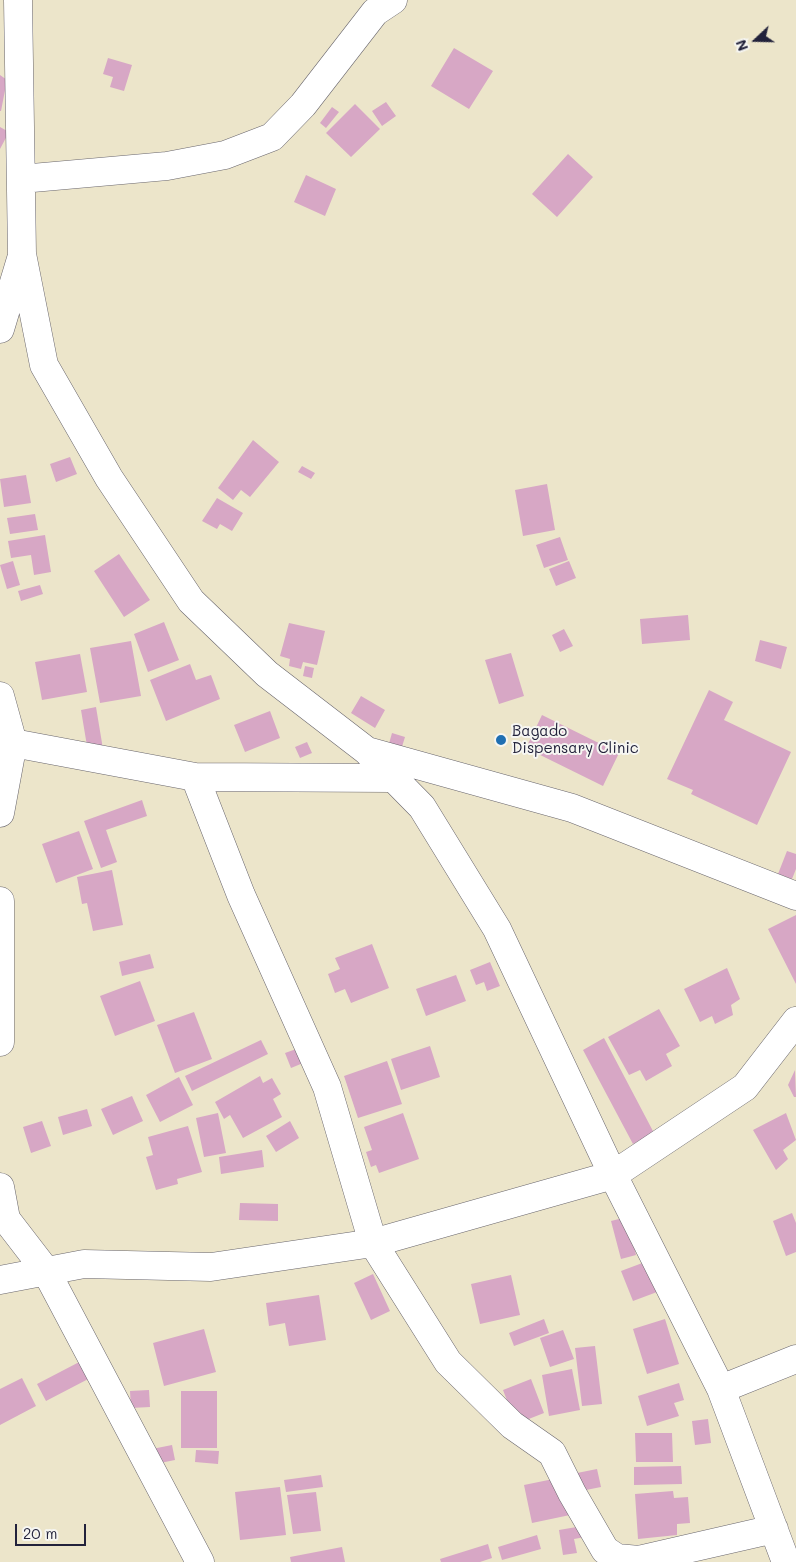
<!DOCTYPE html>
<style>
body{margin:0}
#map{position:relative;width:796px;height:1562px;overflow:hidden;background:#ece5ca;font-family:Mali,sans-serif}
canvas{display:block}
.north{position:absolute;left:731px;top:15px;width:50px;height:50px;-webkit-text-stroke:4px #f6f6f2;paint-order:stroke;rotate:249deg;font-size:14px;font-weight:700;line-height:20px;text-align:center;color:#22223b}
.north::after{content:'';display:block;margin:auto;width:18px;height:22px;background:#22223b;clip-path:polygon(50% 0,100% 100%,50% 72%,0 100%)}
.scale{position:absolute;left:15px;top:1524px;width:71px;height:22px;box-sizing:border-box;border:2px solid #22223b;border-top:0;padding-left:6px;font-size:15px;line-height:18px;white-space:nowrap;color:#22223b;-webkit-text-stroke:4px #f6f6f2;paint-order:stroke}
</style>
<div id="map">
<canvas width="796" height="1562"></canvas>
<div class="north">N</div>
<div class="scale">20 m</div>
</div>
<script>
const context = document.querySelector('canvas').getContext('2d');
context.lineJoin = 'round';
function fillPath(path, color) { context.fillStyle = color; context.fill(path, 'evenodd'); }
const poly = rows => new Path2D(rows.map(r => 'M' + r).join(''));
function strokePath(path, color, width, dash) { context.strokeStyle = color; context.lineWidth = width; context.lineCap = dash ? 'butt' : 'round'; context.setLineDash(dash || []); context.stroke(path); }
function write(font, color, halo, rows, align = 'center') {
  context.font = font + ' Mali,sans-serif'; context.lineWidth = 4; context.setLineDash([]); context.textBaseline = 'middle'; context.strokeStyle = halo; context.fillStyle = color; for (const [text, x, y, turn = 0] of rows) {
    context.save(); context.translate(x, y); context.rotate((+turn || 0) * Math.PI / 180); context.textAlign = isNaN(turn) ? turn : align; if (halo) context.strokeText(text, 0, 0); context.fillText(text, 0, 0); context.restore();
  }
}
fillPath(poly([
 [454,48,493,71,469,109,431,86],
 [108,58,132,65,124,91,110,87,113,77,103,74],
 [0,75,7,80,1,111,0,111],
 [386,102,396,116,382,126,372,111],
 [355,104,380,129,351,157,326,133],
 [332,107,339,112,326,128,320,123],
 [0,127,9,132,0,149],
 [568,154,593,177,557,217,532,194],
 [306,175,336,189,325,216,294,202],
 [253,440,279,462,250,497,241,490,233,500,218,488],
 [70,457,77,474,56,482,50,464],
 [302,466,315,473,311,479,298,472],
 [26,475,31,503,4,507,0,479],
 [547,484,555,530,523,536,515,490],
 [217,498,243,513,232,531,220,524,217,529,202,521],
 [35,514,38,530,10,534,7,518],
 [45,535,51,572,34,575,31,555,11,558,8,541],
 [560,537,568,560,544,568,536,545],
 [119,554,150,600,124,617,94,571],
 [13,561,20,585,7,589,0,565],
 [569,561,576,578,556,586,549,569],
 [40,585,43,594,21,601,18,591],
 [688,615,690,640,642,644,640,619],
 [164,622,179,660,148,672,134,634],
 [289,623,325,631,317,665,303,662,301,669,289,666,290,659,280,656],
 [564,629,573,646,560,652,552,635],
 [760,640,787,647,781,669,755,661],
 [131,641,141,696,100,703,90,648],
 [511,653,524,696,499,704,485,660],
 [80,654,87,692,42,700,35,662],
 [190,664,196,680,211,675,220,699,166,721,150,680],
 [305,666,314,668,312,678,303,676],
 [709,690,733,702,724,720,791,752,757,825,691,794,693,790,667,779],
 [361,696,385,710,375,728,351,713],
 [96,707,103,749,88,752,81,710],
 [270,711,280,738,245,752,234,725],
 [542,715,619,753,603,786,526,748],
 [392,733,405,737,401,750,388,747],
 [307,742,312,753,300,758,295,747],
 [142,800,147,816,106,830,117,862,101,868,84,821],
 [79,831,93,869,56,883,42,844],
 [787,851,796,854,796,869,792,879,778,874],
 [112,870,123,925,93,931,87,903,82,904,77,877],
 [796,915,796,984,768,929],
 [372,944,389,988,351,1003,345,989,335,993,328,974,340,969,335,958],
 [150,954,154,968,122,976,119,962],
 [490,962,500,986,487,991,484,982,476,985,470,970],
 [727,968,740,999,731,1005,733,1015,715,1024,712,1016,700,1022,684,989],
 [456,975,466,1001,426,1016,416,989],
 [140,981,155,1021,115,1036,100,996],
 [659,1009,680,1046,666,1054,672,1066,646,1081,640,1070,629,1075,608,1037],
 [194,1012,212,1059,175,1073,157,1025],
 [604,1038,654,1133,633,1144,583,1050],
 [261,1040,268,1054,192,1091,185,1076],
 [430,1046,440,1077,401,1090,391,1059],
 [302,1047,308,1061,291,1068,285,1053],
 [387,1061,402,1104,358,1118,344,1076],
 [795,1070,796,1097,794,1097,788,1085],
 [260,1076,263,1083,272,1078,281,1094,273,1099,282,1117,243,1138,230,1115,224,1119,215,1102],
 [179,1077,193,1105,160,1122,146,1095],
 [132,1096,143,1121,113,1135,101,1109],
 [87,1109,92,1126,63,1135,58,1117],
 [218,1113,226,1153,204,1157,196,1118],
 [403,1113,419,1159,379,1173,376,1165,371,1167,366,1152,372,1150,364,1127],
 [786,1113,796,1140,783,1150,788,1159,776,1170,753,1130],
 [42,1121,51,1146,31,1153,23,1127],
 [290,1121,299,1138,276,1152,266,1136],
 [188,1126,202,1172,177,1179,178,1184,156,1190,146,1157,153,1155,148,1137],
 [262,1150,264,1167,221,1174,219,1157],
 [240,1203,278,1204,278,1221,239,1220],
 [792,1213,796,1223,796,1252,786,1256,773,1221],
 [627,1217,636,1255,621,1259,611,1221],
 [645,1262,657,1292,633,1301,621,1271],
 [373,1274,390,1311,371,1320,354,1283],
 [511,1275,520,1315,480,1324,471,1284],
 [319,1295,326,1340,289,1346,285,1323,269,1326,266,1303],
 [544,1319,549,1333,514,1346,509,1333],
 [665,1319,679,1364,647,1374,633,1329],
 [204,1329,216,1372,164,1386,153,1343],
 [563,1330,574,1359,550,1367,540,1338],
 [595,1346,602,1404,582,1406,575,1348],
 [85,1359,94,1376,46,1401,37,1384],
 [572,1369,580,1410,549,1416,542,1375],
 [22,1378,36,1406,0,1425,0,1389],
 [531,1379,544,1413,516,1424,503,1390],
 [679,1383,684,1400,674,1403,679,1416,647,1426,638,1396],
 [149,1390,150,1407,131,1408,130,1391],
 [181,1391,217,1391,217,1448,181,1448],
 [708,1419,711,1443,695,1445,692,1421],
 [635,1433,672,1433,673,1462,636,1462],
 [172,1445,175,1460,155,1464,152,1449],
 [196,1450,219,1451,218,1464,195,1462],
 [681,1466,682,1484,634,1485,634,1467],
 [597,1469,601,1487,581,1491,577,1473],
 [321,1475,323,1487,286,1492,284,1480],
 [563,1477,570,1515,532,1523,524,1485],
 [280,1487,286,1535,240,1540,235,1492],
 [673,1491,674,1498,688,1497,690,1523,677,1524,677,1535,638,1539,635,1494],
 [316,1492,321,1531,293,1534,287,1495],
 [600,1523,602,1534,574,1539,577,1553,563,1555,559,1530],
 [537,1535,541,1549,502,1560,498,1547],
 [488,1544,492,1558,480,1562,441,1562,440,1559],
 [342,1547,345,1562,291,1562,290,1557]
]), '#d7a7c5');
const minor = poly([
 [18,0,22,254,44,365,109,478,191,601,267,674,367,751,422,807,497,929,613,1175,721,1389,786,1562],
 [21,179,167,166,225,155,272,137,303,105,375,12,393,0],
 [0,329,21,259],
 [0,696,13,743,0,813],
 [13,743,195,777,393,778],
 [367,751,572,808,796,896],
 [195,777,241,895,327,1087,373,1243,448,1362,512,1425,552,1453,572,1493,605,1550,617,1558,639,1560,774,1529],
 [0,901,0,1042],
 [0,1187,6,1219,46,1271,200,1562],
 [0,1280,84,1264,211,1267,373,1243,613,1175,745,1087,796,1021],
 [721,1389,796,1359]
]);
strokePath(minor, '#69666d', 29);
strokePath(minor, '#fff', 28);
for (const [x, y, r, color] of [
 [501,740,6,"#1f6fb2"]
]) { const dot = new Path2D(); dot.arc(x, y, r, 0, 2 * Math.PI); context.fillStyle = color; context.fill(dot); strokePath(dot, '#f6f6f2', 2); }
write('15px', '#22223b', '#f6f6f2', [
 ["Bagado",512,731],
 ["Dispensary Clinic",512,748]
], 'left');
</script>
